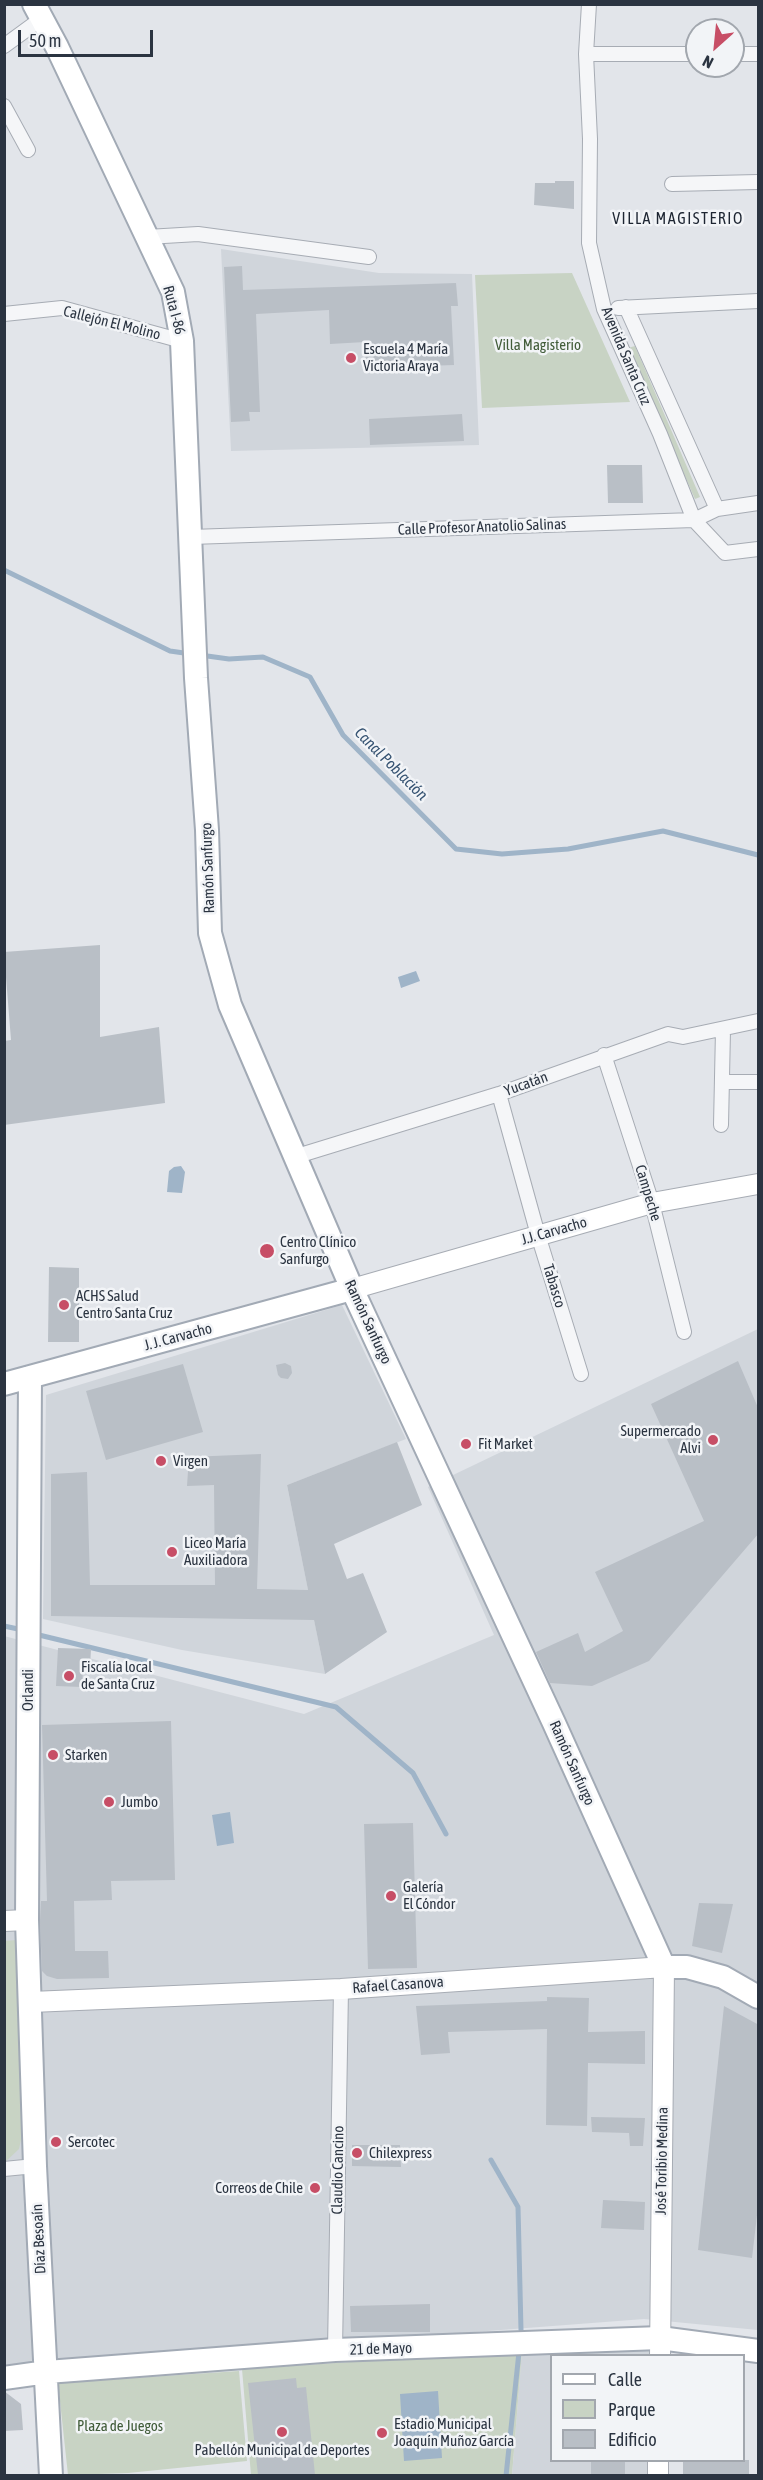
<!DOCTYPE html>
<meta charset="utf-8">
<style>
body{margin:0}
#map{position:relative;width:763px;height:2480px;overflow:hidden;background:#e2e5ea;font-family:"Asap Condensed",sans-serif}
canvas{display:block}
.frame{position:absolute;inset:0;border:6px solid #2b3441;pointer-events:none}
.legend{position:absolute;left:550px;top:2354px;width:195px;height:108px;box-sizing:border-box;background:#f2f4f7;border:2px solid #a2a7ae;margin:0;padding:8px 10px;list-style:none;font-size:18px;color:#2b3441}
.legend li{display:flex;align-items:center;gap:12px;height:30px}
.legend b{width:30px;border:2px solid #a2a7ae}
.north{position:absolute;left:685px;top:18px;width:60px;height:60px;box-sizing:border-box;background:#f2f4f7;border:2px solid #a2a7ae;border-radius:50%;rotate:207deg;font-size:16px;font-weight:700;line-height:24px;text-align:center;color:#2b3441}
.north::after{content:'';display:block;margin:auto;width:21px;height:27px;background:#c74e66;clip-path:polygon(50% 0,100% 100%,50% 72%,0 100%)}
.scale{position:absolute;left:18px;top:30px;width:135px;height:27px;box-sizing:border-box;border:3px solid #2b3441;border-top:0;padding-left:8px;font-size:18px;line-height:21px;white-space:nowrap;color:#2b3441;-webkit-text-stroke:4px #f2f4f7;paint-order:stroke}
</style>
<div id="map">
<canvas width="763" height="2480"></canvas>
<div class="frame"></div>
<ul class="legend">
<li><b style="height:8px;background:#fff"></b>Calle</li>
<li><b style="height:16px;background:#c8d3c4"></b>Parque</li>
<li><b style="height:16px;background:#b9bfc6"></b>Edificio</li>
</ul>
<div class="north">N</div>
<div class="scale">50 m</div>
</div>
<script>
const context = document.querySelector('canvas').getContext('2d');
context.lineJoin = 'round';
function fillPath(path, color) { context.fillStyle = color; context.fill(path, 'evenodd'); }
const poly = rows => new Path2D(rows.map(r => 'M' + r).join(''));
function strokePath(path, color, width, dash) { context.strokeStyle = color; context.lineWidth = width; context.lineCap = dash ? 'butt' : 'round'; context.setLineDash(dash || []); context.stroke(path); }
function write(font, color, halo, rows, align = 'center') {
  context.font = font + ' "Asap Condensed",sans-serif'; context.lineWidth = 5; context.setLineDash([]); context.textBaseline = 'middle'; context.strokeStyle = halo; context.fillStyle = color; for (const [text, x, y, turn = 0] of rows) {
    context.save(); context.translate(x, y); context.rotate((+turn || 0) * Math.PI / 180); context.textAlign = isNaN(turn) ? turn : align; if (halo) context.strokeText(text, 0, 0); context.fillText(text, 0, 0); context.restore();
  }
}
fillPath(poly([
 [221,249,379,273,472,274,479,445,231,451],
 [342,1305,406,1439,287,1485,325,1674,182,1650,43,1619,46,1395],
 [758,1329,758,2330,644,2319,5,2368,4,1636,304,1714,494,1635,428,1487],
 [650,2350,650,2355,552,2356,552,2460,647,2461,647,2475,512,2476,522,2351]
]), '#d0d5db');
fillPath(poly([
 [572,273,630,402,482,408,475,275],
 [635,346,700,497,695,499,628,348],
 [17,1940,22,2135,19,2149,4,2163,4,1941],
 [522,2351,512,2475,251,2475,242,2369],
 [239,2371,247,2461,128,2473,68,2475,58,2383]
]), '#c8d3c4');
fillPath(poly([
 [416,971,420,981,401,988,398,977],
 [181,1166,185,1172,182,1193,167,1192,169,1171,174,1167],
 [230,1812,234,1843,217,1846,212,1815],
 [438,2391,442,2458,404,2461,400,2394]
]), '#9fb4c8');
strokePath(poly([
 [4,570,170,651,191,654],
 [200,655,229,659,263,657,310,677,343,735,456,849,502,854,568,849,663,831,758,855],
 [4,1626,18,1629],
 [39,1635,336,1707,413,1773,446,1834],
 [491,2160,518,2207,521,2330],
 [506,2476,519,2352]
]), '#9fb4c8', 5);
fillPath(poly([
 [555,181,574,181,574,209,534,205,535,183,555,183],
 [242,266,243,290,456,283,458,306,451,306,454,365,366,368,365,342,330,344,329,310,256,314,260,412,249,412,250,421,231,422,224,267],
 [462,414,464,441,370,445,369,419],
 [607,465,642,465,643,503,608,503],
 [100,945,100,1037,159,1027,165,1103,4,1125,4,1041,11,1040,4,952],
 [49,1267,79,1268,79,1342,48,1342],
 [738,1361,759,1410,759,1533,649,1661,592,1686,550,1683,536,1652,578,1633,585,1652,623,1631,595,1572,704,1521,651,1404],
 [285,1363,291,1366,292,1373,288,1379,281,1378,278,1375,276,1365],
 [183,1364,203,1432,106,1460,86,1391],
 [397,1442,422,1505,334,1544,347,1579,363,1573,387,1632,325,1674,314,1620,51,1616,51,1474,87,1472,90,1585,215,1585,214,1485,187,1486,189,1457,261,1454,257,1589,308,1590,287,1485],
 [58,1648,91,1649,90,1667,83,1667,82,1687,56,1686],
 [171,1721,175,1880,111,1881,112,1900,74,1901,75,1951,108,1951,109,1978,57,1979,47,1976,42,1971,40,1920,41,1901,47,1901,42,1725],
 [413,1823,417,1968,368,1969,364,1824],
 [699,1903,733,1904,722,1953,692,1946],
 [547,1997,589,1998,588,2032,645,2031,645,2064,588,2063,587,2126,546,2125,547,2029,448,2032,450,2053,421,2055,416,2006,547,2001],
 [724,2006,759,2025,759,2198,752,2258,698,2250],
 [591,2117,645,2118,643,2146,630,2146,629,2133,592,2132],
 [352,2145,400,2145,401,2167,352,2166],
 [603,2200,645,2202,644,2230,601,2228],
 [430,2304,430,2332,351,2332,350,2306],
 [296,2378,297,2388,306,2387,315,2475,258,2475,248,2383],
 [4,2391,21,2404,23,2430,4,2431],
 [591,2460,625,2460,625,2475,591,2475],
 [683,2460,749,2460,749,2475,683,2475]
]), '#b9bfc6');
const street = poly([
 [589,4,586,54,590,139,589,243,604,309,660,434,694,520,725,553,758,549],
 [4,46,41,19],
 [586,54,697,54],
 [733,54,758,54],
 [4,106,28,150],
 [672,184,758,182],
 [147,237,198,234,369,257],
 [626,307,717,509],
 [618,308,758,301],
 [4,314,62,308,182,341],
 [191,537,694,520,717,509,758,503],
 [604,1055,652,1203,684,1332],
 [723,1082,758,1082],
 [499,1094,538,1235,581,1374],
 [721,1125,723,1030],
 [294,1157,499,1094,668,1034,683,1037,758,1021],
 [4,2169,35,2166],
 [335,2350,341,1989]
]);
const secondary = poly([
 [352,1289,652,1203,758,1184],
 [4,1921,27,1920],
 [31,2002,341,1989,664,1967,660,2356],
 [658,2476,658,2460]
]);
const primary = poly([
 [34,4,57,47,173,292,182,341,196,678,207,830,210,933,230,1005,352,1289,554,1723,664,1967,687,1967,723,1977,758,1997],
 [30,1377,27,1920,35,2166,51,2476],
 [4,1384,352,1289],
 [4,2378,47,2372,335,2350,660,2338,758,2351]
]);
strokePath(street, '#a7acb4', 16);
strokePath(secondary, '#a7acb4', 22);
strokePath(primary, '#a2aab5', 26);
strokePath(street, '#f5f6f8', 14);
strokePath(secondary, '#fff', 20);
strokePath(primary, '#fff', 22);
for (const [x, y, r, color] of [
 [351,358,6,"#c74e66"],
 [267,1251,8,"#c74e66"],
 [64,1305,6,"#c74e66"],
 [713,1440,6,"#c74e66"],
 [466,1444,6,"#c74e66"],
 [161,1461,6,"#c74e66"],
 [172,1552,6,"#c74e66"],
 [69,1676,6,"#c74e66"],
 [53,1755,6,"#c74e66"],
 [109,1802,6,"#c74e66"],
 [391,1896,6,"#c74e66"],
 [56,2142,6,"#c74e66"],
 [357,2153,6,"#c74e66"],
 [315,2188,6,"#c74e66"],
 [282,2432,6,"#c74e66"],
 [382,2433,6,"#c74e66"]
]) { const dot = new Path2D(); dot.arc(x, y, r, 0, 2 * Math.PI); context.fillStyle = color; context.fill(dot); strokePath(dot, '#f2f4f7', 2); }
write('15px', '#2b3441', '#f2f4f7', [
 ["Ruta I-86",174,310,75],
 ["Callejón El Molino",112,323,14],
 ["Avenida Santa Cruz",626,356,67],
 ["Calle Profesor Anatolio Salinas",482,527,-2],
 ["Ramón Sanfurgo",208,868,-92],
 ["Yucatán",526,1084,-20],
 ["Campeche",648,1193,73],
 ["J.J. Carvacho",554,1231,-16],
 ["Tabasco",554,1286,73],
 ["Ramón Sanfurgo",368,1322,65],
 ["J. J. Carvacho",178,1337,-15],
 ["Orlandi",28,1690,-90],
 ["Ramón Sanfurgo",572,1763,66],
 ["Rafael Casanova",398,1985,-4],
 ["José Toribio Medina",662,2161,-89],
 ["Claudio Cancino",338,2170,-89],
 ["Díaz Besoaín",39,2239,-93],
 ["21 de Mayo",381,2349,-2]
]);
write('15px', '#415c39', '#f2f4f7', [
 ["Villa Magisterio",538,345],
 ["Plaza de Juegos",120,2426]
]);
write('15px', '#2b3441', '#f2f4f7', [
 ["Escuela 4 María",363,349],
 ["Victoria Araya",363,366],
 ["Centro Clínico",280,1242],
 ["Sanfurgo",280,1259],
 ["ACHS Salud",76,1296],
 ["Centro Santa Cruz",76,1313],
 ["Supermercado",701,1431,"right"],
 ["Alvi",701,1448,"right"],
 ["Fit Market",478,1444],
 ["Virgen",173,1461],
 ["Liceo María",184,1543],
 ["Auxiliadora",184,1560],
 ["Fiscalía local",81,1667],
 ["de Santa Cruz",81,1684],
 ["Starken",65,1755],
 ["Jumbo",121,1802],
 ["Galería",403,1887],
 ["El Cóndor",403,1904],
 ["Sercotec",68,2142],
 ["Chilexpress",369,2153],
 ["Correos de Chile",303,2188,"right"],
 ["Estadio Municipal",394,2424],
 ["Joaquín Muñoz García",394,2441],
 ["Pabellón Municipal de Deportes",282,2450,"center"]
], 'left');
context.letterSpacing = '1.5px';
write('16px', '#1d2532', '#f2f4f7', [
 ["VILLA MAGISTERIO",678,219]
]);
context.letterSpacing = '0px';
write('italic 16px', '#375473', '#f2f4f7', [
 ["Canal Población",391,764,45]
]);
</script>
